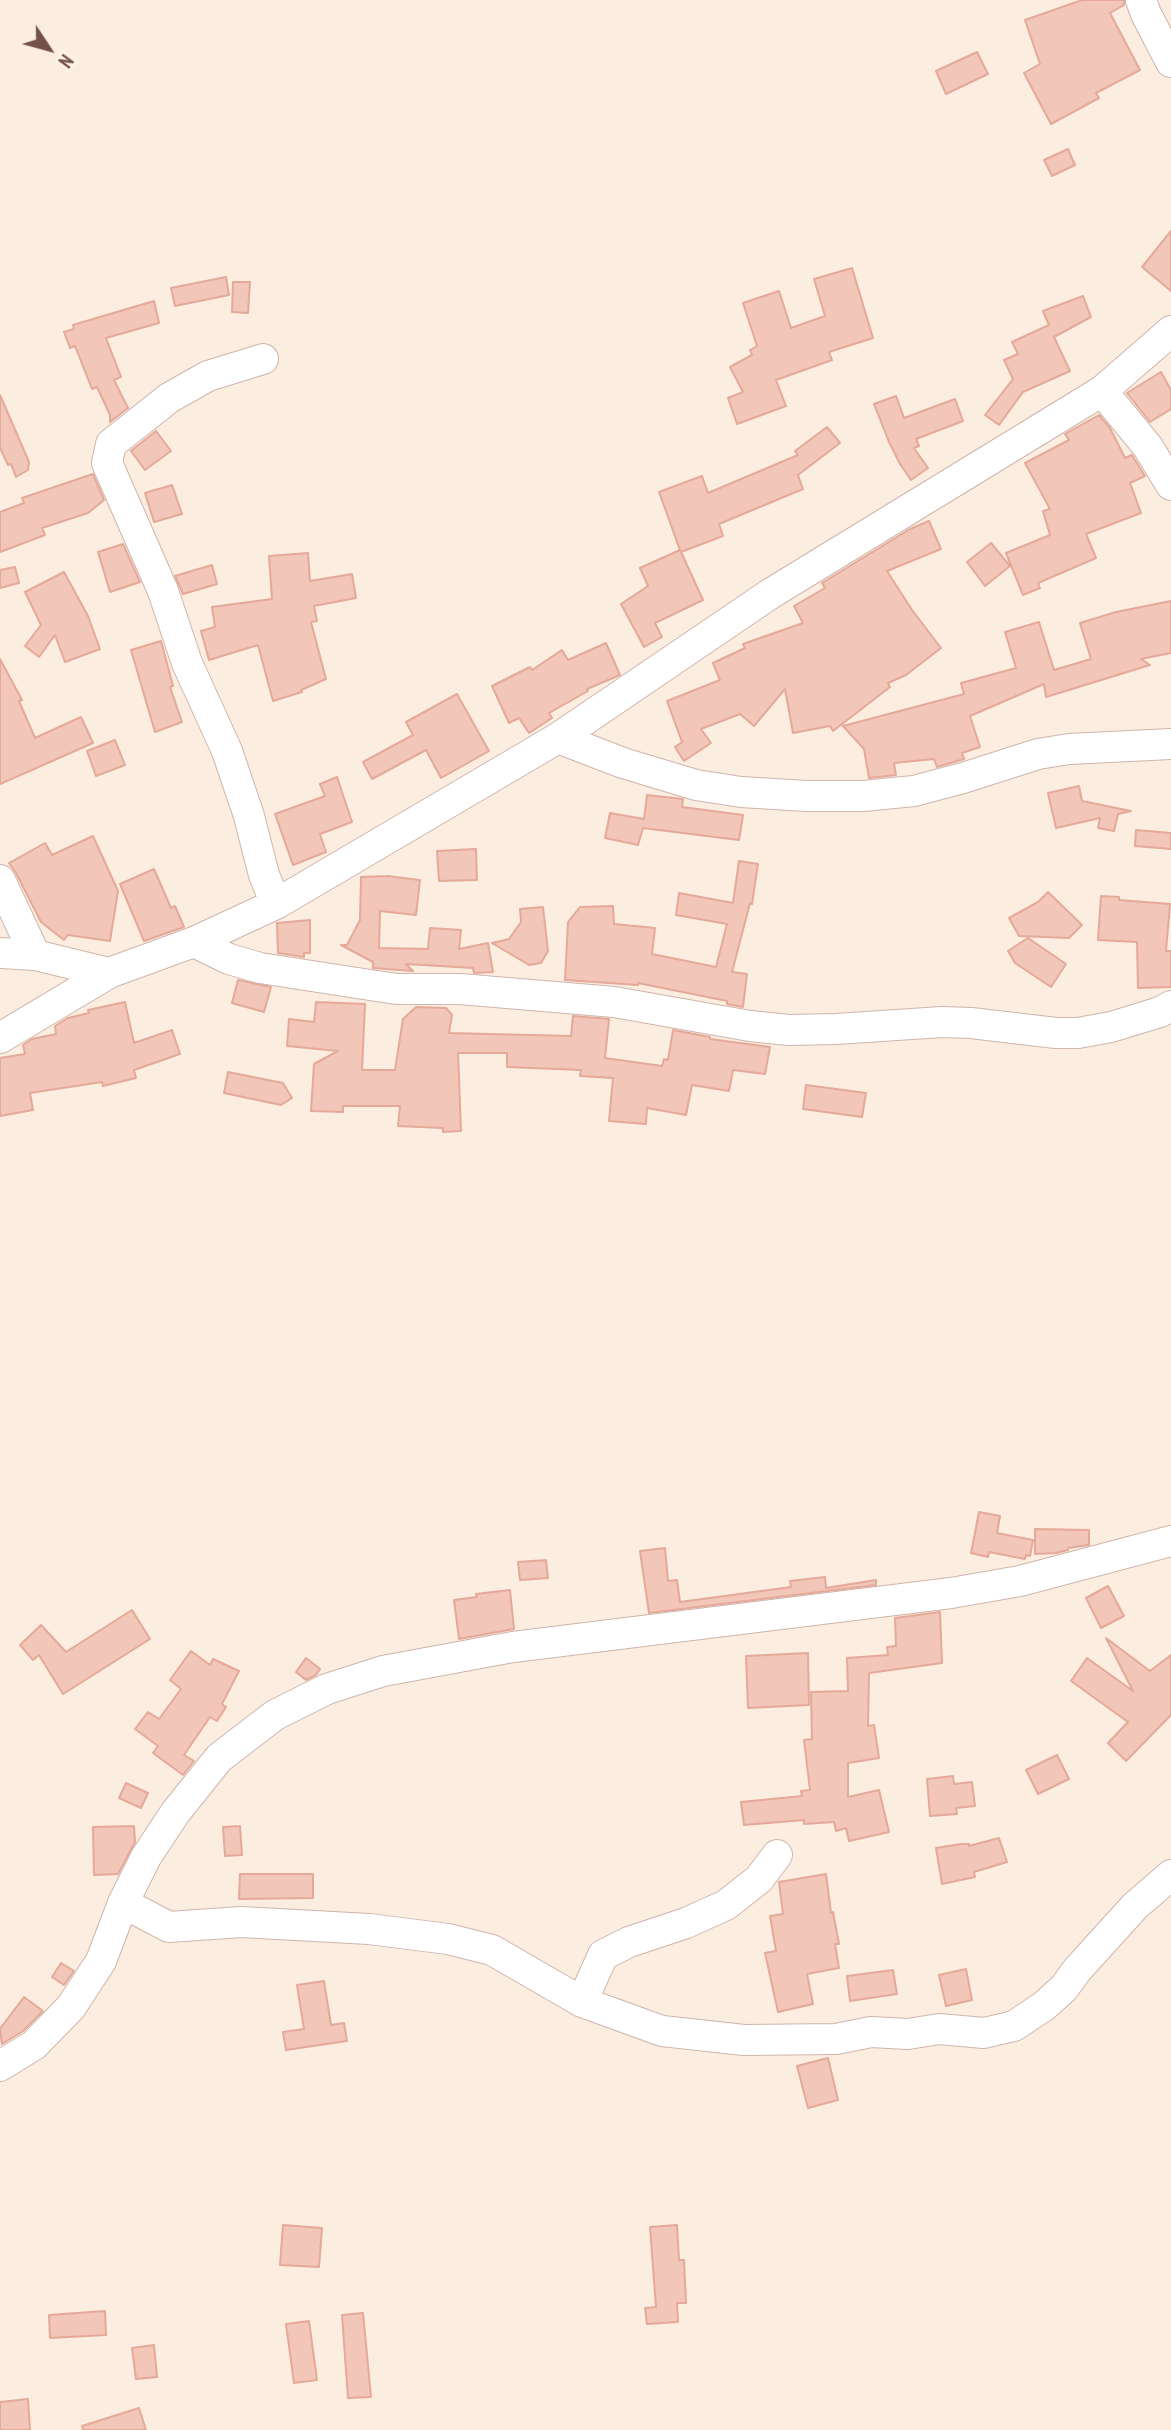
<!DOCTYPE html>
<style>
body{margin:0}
#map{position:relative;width:1171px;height:2430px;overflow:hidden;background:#fcede1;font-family:"PT Sans Narrow",sans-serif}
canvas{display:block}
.north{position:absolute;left:14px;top:14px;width:70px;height:70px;-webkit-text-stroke:5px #fff2e8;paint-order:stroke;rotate:126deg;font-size:19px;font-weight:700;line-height:28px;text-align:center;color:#745048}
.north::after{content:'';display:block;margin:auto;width:24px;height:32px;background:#745048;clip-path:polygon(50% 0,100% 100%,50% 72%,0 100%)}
</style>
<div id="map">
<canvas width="1171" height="2430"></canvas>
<div class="north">N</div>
</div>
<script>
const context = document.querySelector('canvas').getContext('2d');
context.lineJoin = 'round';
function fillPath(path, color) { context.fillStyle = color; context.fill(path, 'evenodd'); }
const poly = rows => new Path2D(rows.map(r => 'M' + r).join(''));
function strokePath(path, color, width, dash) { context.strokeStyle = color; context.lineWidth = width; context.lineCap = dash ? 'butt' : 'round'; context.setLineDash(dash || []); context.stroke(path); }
const building = poly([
 [1082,0,1124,0,1124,5,1110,13,1140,70,1096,93,1099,98,1051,124,1024,73,1040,64,1025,20,1082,0],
 [977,52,988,74,946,94,936,71,977,52],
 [1068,149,1075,165,1052,176,1044,160,1068,149],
 [1171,231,1171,291,1142,267,1171,231],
 [852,268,873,338,829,352,832,360,776,380,786,406,737,424,728,398,743,392,730,367,752,355,750,350,757,346,743,303,779,291,791,328,825,316,814,279,852,268],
 [226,277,229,295,175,306,171,288,226,277],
 [233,282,250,282,248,313,232,312,233,282],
 [1083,296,1091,317,1054,337,1070,371,1023,392,999,425,985,415,1013,379,1004,360,1018,354,1012,342,1049,325,1043,311,1083,296],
 [154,301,159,323,106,338,121,377,114,380,128,408,110,422,110,415,97,387,92,389,75,346,70,348,64,332,74,329,73,325,154,301],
 [1161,372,1171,390,1171,409,1150,422,1127,393,1161,372],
 [0,395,29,462,28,470,16,477,11,464,8,465,0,448,0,395],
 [896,396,904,418,955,399,963,421,916,439,919,446,914,448,928,468,911,480,900,464,889,442,874,404,896,396],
 [1099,415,1110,428,1125,458,1132,455,1145,476,1130,483,1141,513,1086,534,1096,558,1038,583,1040,588,1023,595,1006,553,1050,535,1043,511,1050,509,1025,463,1069,440,1065,434,1099,415],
 [827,427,840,443,798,475,803,489,719,524,723,536,681,552,703,600,655,623,662,637,644,647,621,604,648,586,640,568,680,550,659,492,702,476,708,493,798,455,795,451,827,427],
 [156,431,171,451,145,470,131,451,156,431],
 [93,474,104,500,88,513,42,528,45,535,0,552,0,512,24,503,22,498,93,474],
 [172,485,182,514,154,522,145,493,172,485],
 [929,521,941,549,887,571,912,610,941,648,906,675,888,683,890,687,833,731,830,726,793,733,785,689,754,726,740,714,701,729,711,743,684,761,675,747,682,742,667,701,720,680,713,663,745,648,743,644,803,623,794,606,825,588,822,583,910,529,929,521],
 [991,543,1010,566,985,586,967,562,991,543],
 [123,544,140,582,110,592,98,552,123,544],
 [308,553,310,581,352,574,356,598,314,606,317,621,311,622,326,679,301,690,302,692,273,701,258,645,209,660,201,631,215,627,212,607,272,599,269,556,308,553],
 [212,565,217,584,183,594,175,576,212,565],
 [15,567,19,583,0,588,0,570,15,567],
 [64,572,88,616,100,649,65,662,55,635,39,657,25,646,41,625,25,592,64,572],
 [1171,601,1171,653,1141,659,1150,665,1046,697,1044,684,970,716,980,747,962,753,964,759,937,767,934,759,894,763,896,775,869,778,864,749,843,726,964,694,961,683,1016,668,1005,632,1039,622,1054,670,1091,659,1080,623,1116,612,1171,601],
 [161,641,173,686,170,687,182,722,155,732,131,650,161,641],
 [606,643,620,675,587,689,588,691,549,713,552,718,529,733,519,718,509,723,492,686,530,667,532,670,562,650,568,660,606,643],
 [0,659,22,700,19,701,35,738,81,717,93,743,0,784,0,659],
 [457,694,489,751,441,778,426,750,372,779,363,762,413,735,406,722,457,694],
 [115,740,125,765,96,776,87,751,115,740],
 [337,777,352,822,320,834,326,852,293,865,275,814,325,796,320,784,337,777],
 [1079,786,1082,801,1131,811,1118,814,1114,831,1098,828,1100,818,1056,828,1048,793,1079,786],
 [647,795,683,799,682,807,743,815,739,840,643,828,638,845,605,838,610,813,644,819,647,795],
 [1136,830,1171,833,1171,849,1135,846,1136,830],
 [93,836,118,891,110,941,68,935,64,940,41,922,16,873,9,863,45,843,52,855,93,836],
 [476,849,477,880,439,881,437,851,476,849],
 [739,861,758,864,752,904,750,903,732,972,747,974,743,1007,727,1004,727,1001,638,983,638,985,565,980,568,922,580,907,613,906,614,924,655,928,652,954,716,967,727,924,676,915,679,893,733,903,739,861],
 [154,869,171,908,175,906,184,927,144,941,120,884,154,869],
 [387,876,420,880,416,915,380,911,379,948,428,949,430,928,461,930,459,949,488,943,493,972,474,973,473,968,406,964,413,971,373,968,373,962,341,945,347,945,360,920,361,877,387,876],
 [1048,892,1082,925,1069,938,1019,936,1009,918,1038,902,1048,892],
 [1101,896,1119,897,1119,900,1170,904,1166,951,1171,951,1171,987,1138,988,1137,942,1098,940,1101,896],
 [543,907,548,951,541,963,529,965,492,943,509,939,521,922,520,909,543,907],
 [310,920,310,953,304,953,304,957,278,953,277,923,310,920],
 [1028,938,1066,964,1051,987,1015,963,1008,951,1028,938],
 [238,980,271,987,264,1012,232,1003,238,980],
 [125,1002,134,1043,172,1030,180,1054,134,1070,136,1078,103,1086,102,1082,30,1093,33,1110,0,1116,0,1058,25,1054,23,1045,32,1039,56,1034,55,1026,68,1018,89,1013,88,1010,125,1002],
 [316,1002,365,1004,362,1070,395,1070,403,1019,416,1007,446,1008,452,1015,449,1033,571,1036,573,1016,609,1019,605,1058,662,1066,664,1059,668,1060,673,1030,710,1037,710,1039,770,1047,765,1074,733,1070,729,1091,692,1085,686,1115,647,1108,646,1124,609,1121,613,1078,580,1076,581,1070,507,1067,507,1053,458,1053,461,1131,443,1132,443,1128,398,1126,400,1106,343,1106,343,1112,311,1111,314,1064,338,1051,287,1046,289,1019,314,1022,316,1002],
 [228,1072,283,1083,292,1098,281,1105,224,1093,228,1072],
 [806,1085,866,1093,862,1117,803,1109,806,1085],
 [979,1512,1000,1516,997,1533,1033,1540,1030,1556,1026,1555,1025,1559,989,1552,988,1557,971,1553,979,1512],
 [1035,1529,1089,1530,1089,1545,1068,1548,1068,1550,1056,1553,1035,1554,1035,1529],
 [665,1548,668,1581,677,1580,680,1602,791,1587,790,1581,825,1577,826,1588,876,1580,876,1585,649,1613,640,1551,665,1548],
 [546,1560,548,1578,520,1580,518,1562,546,1560],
 [1108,1586,1124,1616,1101,1628,1086,1598,1108,1586],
 [510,1590,514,1629,459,1639,454,1600,477,1597,476,1594,510,1590],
 [132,1610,150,1639,63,1694,39,1655,33,1660,20,1645,41,1625,66,1652,132,1610],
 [940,1612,942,1663,869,1673,868,1726,874,1725,879,1758,848,1763,848,1797,879,1790,889,1832,849,1841,846,1828,836,1831,834,1822,804,1824,804,1820,744,1825,741,1802,802,1796,801,1791,810,1790,804,1740,812,1739,811,1692,848,1691,847,1658,888,1655,887,1647,896,1646,895,1618,940,1612],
 [1106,1638,1150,1671,1171,1655,1171,1715,1126,1761,1108,1743,1128,1722,1071,1681,1087,1658,1133,1691,1106,1638],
 [191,1651,210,1665,213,1659,239,1671,222,1704,226,1707,217,1721,210,1717,184,1755,194,1761,183,1775,153,1753,158,1746,135,1729,148,1712,159,1719,181,1689,170,1680,191,1651],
 [808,1653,809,1705,748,1708,746,1656,808,1653],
 [306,1658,320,1669,316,1675,306,1680,296,1672,306,1658],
 [1057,1755,1069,1779,1038,1794,1026,1770,1057,1755],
 [953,1776,954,1784,972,1782,975,1806,956,1808,957,1814,930,1816,927,1779,953,1776],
 [126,1783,148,1793,141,1808,119,1798,126,1783],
 [134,1826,135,1842,118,1874,94,1875,93,1827,134,1826],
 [240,1826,242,1855,225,1856,223,1827,240,1826],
 [999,1838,1007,1862,974,1872,975,1877,942,1884,936,1848,961,1844,969,1844,969,1846,999,1838],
 [240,1874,313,1874,313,1898,239,1899,240,1874],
 [826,1874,831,1913,833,1912,839,1944,835,1944,839,1968,807,1974,813,2004,778,2012,765,1953,776,1951,770,1916,783,1914,779,1882,826,1874],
 [61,1963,74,1971,64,1985,52,1977,61,1963],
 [966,1969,972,2000,946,2006,939,1975,966,1969],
 [893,1970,897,1994,850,2001,847,1976,893,1970],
 [324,1981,331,2025,344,2023,347,2041,286,2050,283,2032,304,2029,297,1985,324,1981],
 [24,1997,43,2011,23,2031,2,2044,0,2029,24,1997],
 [828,2058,838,2100,808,2108,797,2066,828,2058],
 [283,2225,322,2228,319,2267,280,2265,283,2225],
 [677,2225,679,2260,684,2260,686,2303,677,2303,678,2322,647,2324,645,2308,656,2307,650,2227,677,2225],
 [105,2311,106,2335,50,2338,49,2315,105,2311],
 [363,2313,371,2397,348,2398,342,2315,363,2313],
 [309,2321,317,2380,294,2383,286,2324,309,2321],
 [154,2345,157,2377,136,2379,132,2348,154,2345],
 [28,2399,30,2430,0,2430,0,2402,28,2399],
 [139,2408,146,2430,83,2430,82,2426,139,2408]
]);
fillPath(building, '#f2c6b9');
strokePath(building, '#e5a999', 2);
const minor = poly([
 [1141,0,1146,14,1171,62],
 [263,359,208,376,169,398,111,444,107,463,163,591,187,663,227,751,249,816,264,875,276,904],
 [1102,391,1148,447,1171,485],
 [558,738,623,763,696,785,741,792,807,796,863,796,914,791,963,778,1038,754,1069,749,1171,744],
 [0,880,35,955],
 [194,942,229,959,260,968,370,985,397,989,460,989,614,1002,750,1026,789,1030,836,1029,942,1022,971,1023,1056,1033,1078,1033,1111,1027,1160,1012,1171,1006],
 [0,953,35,955,109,973],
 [0,1038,109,973,194,942,276,904,558,738,770,594,1102,391,1171,331],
 [123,1903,169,1927,241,1922,369,1929,448,1939,492,1950,582,2002,662,2031,744,2040,836,2039,871,2032,908,2034,939,2029,984,2033,1014,2026,1044,2006,1064,1988,1077,1970,1135,1906,1171,1875],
 [582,2002,603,1955,629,1942,686,1923,726,1905,759,1879,777,1855],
 [0,2066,34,2045,71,2007,101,1961,123,1903,146,1857,175,1813,219,1758,275,1715,327,1689,383,1671,513,1647,951,1593,1020,1581,1171,1541]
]);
strokePath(minor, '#cfb5ab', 32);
strokePath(minor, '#fff', 30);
</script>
